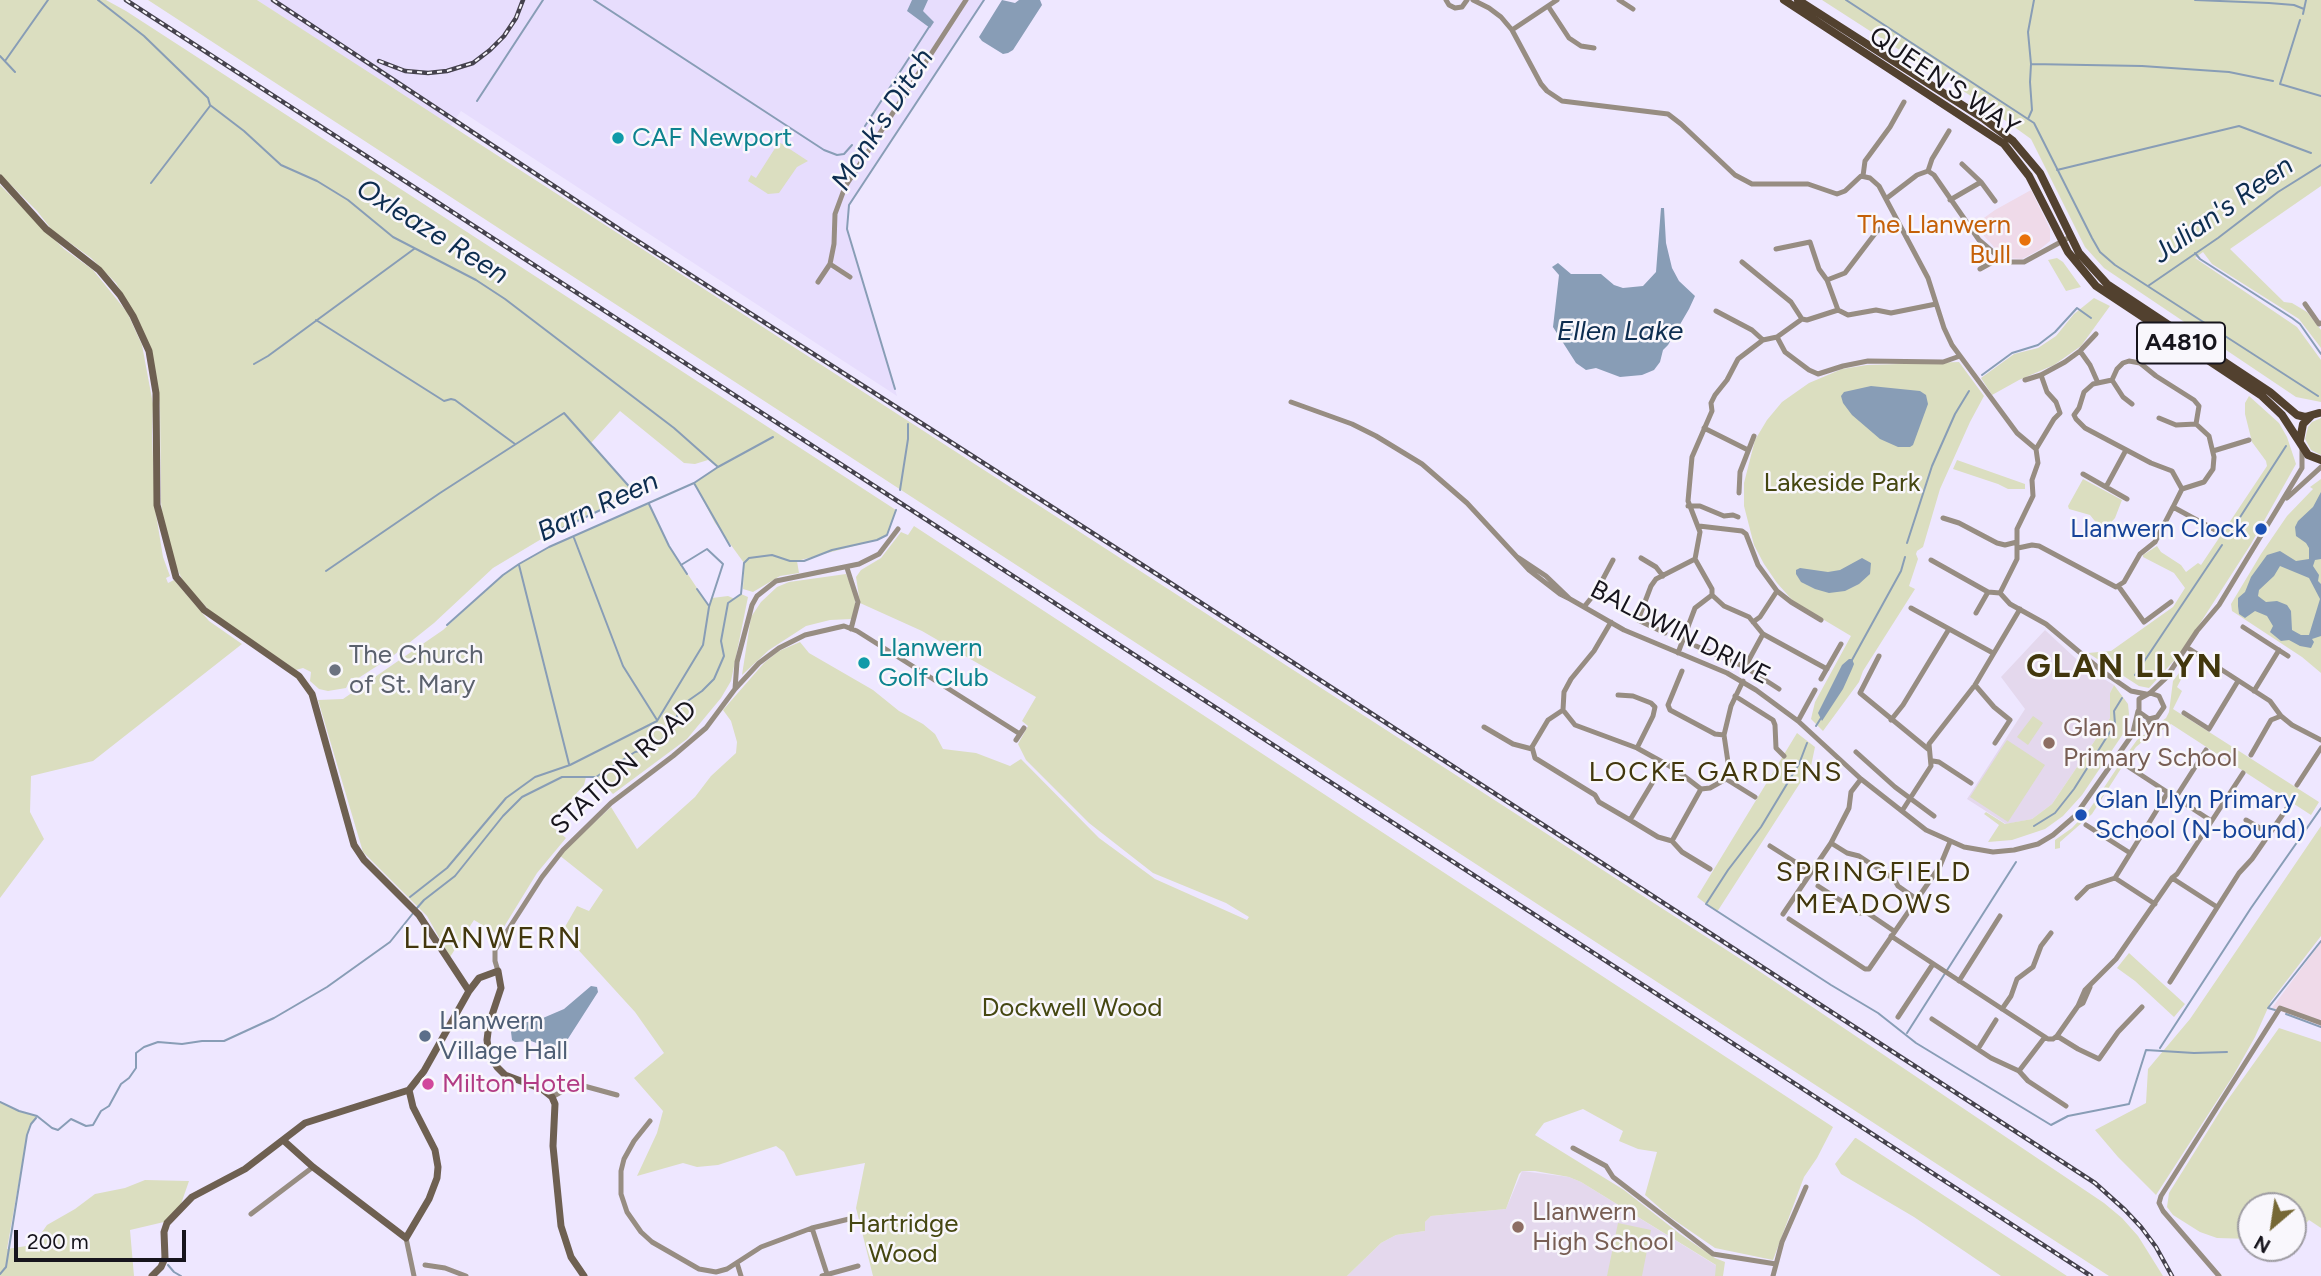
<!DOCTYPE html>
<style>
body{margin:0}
#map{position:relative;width:2321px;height:1276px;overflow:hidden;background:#eee7ff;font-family:Figtree,sans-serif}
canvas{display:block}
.north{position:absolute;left:2237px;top:1192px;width:70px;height:70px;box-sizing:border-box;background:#f9f7fc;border:2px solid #9e9ca2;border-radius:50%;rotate:209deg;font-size:19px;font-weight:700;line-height:28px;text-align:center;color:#16141c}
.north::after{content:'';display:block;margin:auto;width:24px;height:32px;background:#766835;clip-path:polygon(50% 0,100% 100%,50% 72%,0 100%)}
.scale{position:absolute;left:14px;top:1230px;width:172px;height:32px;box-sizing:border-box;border:4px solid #16141c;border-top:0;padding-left:9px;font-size:21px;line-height:24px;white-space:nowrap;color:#16141c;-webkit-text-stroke:5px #f9f7fc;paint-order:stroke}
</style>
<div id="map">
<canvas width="2321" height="1276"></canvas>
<div class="north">N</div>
<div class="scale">200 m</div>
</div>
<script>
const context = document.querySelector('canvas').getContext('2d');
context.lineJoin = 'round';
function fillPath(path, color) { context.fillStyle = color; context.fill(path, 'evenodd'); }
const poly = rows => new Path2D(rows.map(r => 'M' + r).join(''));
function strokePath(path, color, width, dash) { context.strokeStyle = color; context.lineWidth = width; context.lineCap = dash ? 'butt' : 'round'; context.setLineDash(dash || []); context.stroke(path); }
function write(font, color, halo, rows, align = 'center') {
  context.font = font + ' Figtree,sans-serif'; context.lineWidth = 5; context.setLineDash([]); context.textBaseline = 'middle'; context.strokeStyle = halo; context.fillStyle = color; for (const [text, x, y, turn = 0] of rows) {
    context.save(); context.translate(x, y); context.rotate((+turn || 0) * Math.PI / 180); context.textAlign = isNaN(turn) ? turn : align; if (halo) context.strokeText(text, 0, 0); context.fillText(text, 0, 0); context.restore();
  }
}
fillPath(poly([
 [2031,190,2050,229,2050,241,2039,250,2022,259,2009,258,1995,248,1974,225,1995,210],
 [2321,942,2321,1026,2272,1008]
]), '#efdae9');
fillPath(poly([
 [257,0,984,0,849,205,847,229,897,396,461,111,450,127]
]), '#e7ddfd');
fillPath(poly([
 [2045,630,2086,668,2114,685,2110,693,2110,718,2052,804,2032,819,2006,824,1967,799,2025,709,2001,677],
 [1522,1171,1569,1177,1581,1182,1717,1266,1716,1276,1347,1276,1381,1243,1396,1235,1425,1231,1425,1222,1431,1216,1506,1209]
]), '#e4d8ed');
fillPath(poly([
 [0,0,106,0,126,11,896,510,887,535,877,540,797,561,799,573,780,576,753,592,743,589,744,563,715,523,694,483,717,467,708,460,695,464,684,463,620,411,591,443,634,492,548,535,493,568,434,623,394,655,357,679,351,678,346,688,328,691,319,689,310,681,311,672,303,668,296,670,210,611,184,583,176,567,163,521,161,502,160,406,155,373,139,321,116,283,91,258,52,230,37,211,0,174],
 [148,0,257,0,1759,971,2104,1203,2122,1218,2138,1236,2163,1276,2109,1276],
 [1822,0,2321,0,2321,186,2230,249,2284,302,2292,303,2307,312,2321,330,2321,348,2299,319,2212,264,2203,252,2195,258,2297,327,2321,360,2321,402,2296,397,2104,268,2085,247,2031,139,1974,98],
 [779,142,808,161,797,167,779,193,768,194,748,181,751,175,756,178],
 [0,185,64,249,93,270,127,312,142,345,153,404,152,435,155,508,163,557,170,576,166,578,168,583,174,580,209,621,242,644,93,761,31,776,30,812,44,839,0,898],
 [2057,258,2063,262,2081,287,2066,291,2048,260],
 [2094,298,2110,306,2081,346,2054,365,2019,380,1992,395,1981,378,2014,354,2038,348,2056,336,2074,314],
 [1959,362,1984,396,1970,422,1940,489,1923,547,1917,551,1916,554,1918,559,1909,586,1915,589,1863,671,1859,682,1823,731,1811,719,1815,702,1851,636,1794,602,1777,583,1764,564,1754,545,1744,506,1744,483,1755,440,1767,420,1782,402,1809,383,1842,369,1867,365],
 [2249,396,2279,423,2287,437,2296,464,2251,544,2181,653,2149,688,2139,686,2088,653,2111,651,2173,607,2185,588,2174,573,2143,557,2143,555,2157,546,2161,552,2181,565,2186,572,2198,563,2201,565,2267,466,2266,461,2252,442,2245,414,2245,403],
 [2321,418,2321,455,2311,450,2305,439,2308,427,2312,422],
 [1957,460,2025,484,2025,489,2008,489,1998,484,1953,469],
 [2083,479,2122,500,2115,518,2108,526,2098,525,2090,515,2069,509,2068,506],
 [2321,479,2321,673,2302,657,2232,611,2231,604,2261,554,2287,516,2313,489,2310,487],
 [648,503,669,546,709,606,712,598,728,596,735,599,741,594,748,597,731,681,721,698,687,739,613,794,597,777,586,777,584,785,549,824,566,838,537,873,499,935,474,920,450,957,427,916,363,852,318,700,343,699,443,630,503,575,519,564,549,547],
 [914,526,1833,1127,1817,1158,1804,1177,1773,1260,1715,1248,1670,1217,1645,1195,1657,1152,1638,1149,1619,1141,1623,1131,1583,1109,1544,1123,1535,1135,1624,1190,1680,1234,1715,1258,1725,1262,1723,1276,1715,1276,1716,1265,1581,1182,1569,1177,1535,1171,1522,1171,1519,1174,1506,1209,1431,1216,1425,1222,1425,1231,1396,1235,1381,1243,1347,1276,873,1276,856,1208,865,1163,796,1176,784,1152,776,1146,718,1165,697,1167,683,1163,637,1176,657,1133,663,1111,634,1078,664,1053,635,1012,562,932,577,906,589,911,603,890,559,855,611,807,637,849,695,797,711,776,736,753,737,742,731,721,723,710,764,663,779,651,800,642,809,653,873,690,899,711,923,724,935,734,943,749,976,753,1010,766,1021,759,1099,838,1155,879,1247,920,1249,917,1226,903,1153,873,1089,823,1026,760,1018,744,1028,726,1022,721,1036,697,922,631,860,603,856,577,861,570,881,558,901,532,908,535],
 [846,574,855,595,855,606,852,619,830,620,806,626,769,650,742,675,751,617,761,602,777,587,789,582],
 [2182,669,2185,672,2177,687,2182,691,2173,709,2319,802,2311,815,2171,724,2162,730,2159,728,2136,747,2127,760,2124,758,2137,740,2166,718,2169,712,2173,681],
 [2114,685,2128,704,2129,714,2125,731,2082,795,2063,816,2045,829,2012,840,1988,842,1999,825,1984,814,1986,812,2005,824,2010,823,2032,819,2052,804,2110,718,2110,693],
 [2033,716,2043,723,2028,745,2017,737],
 [1797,733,1815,747,1811,766,1717,912,1697,897],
 [2007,740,2045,765,2008,822,1970,797],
 [2119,765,2122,767,2092,814,2060,842,2060,848,2055,849,2055,840,2072,828,2089,810],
 [2321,826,2321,936,2271,1001,2255,1037,2233,1076,2156,1195,2118,1157,2095,1130,2146,1103,2148,1069,2190,1019],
 [2129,953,2185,1004,2174,1017,2135,981,2117,968],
 [2279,1028,2321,1042,2321,1228,2309,1220,2293,1237,2293,1206,2251,1206,2251,1239,2217,1238,2200,1232,2173,1215,2167,1207,2169,1193,2224,1105],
 [0,1102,19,1111,37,1116,31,1124,27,1135,7,1249,33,1245,47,1225,75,1209,95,1194,125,1188,145,1180,189,1181,181,1204,164,1222,130,1230,134,1276,0,1276],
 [1855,1138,1856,1138,2067,1276,2001,1276,1914,1217,1841,1174,1835,1164],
 [1618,1223,1651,1230,1642,1276,1607,1276]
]), '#dbdec0');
fillPath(poly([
 [912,0,928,0,923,11,934,22,930,28,907,11],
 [1002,0,1015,3,1019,0,1040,0,1042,5,1013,50,1008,53,1003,54,982,41,979,37],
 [1661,208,1664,208,1666,243,1672,268,1679,281,1695,296,1689,309,1668,345,1663,350,1660,362,1654,370,1642,375,1620,377,1596,368,1586,370,1576,363,1553,327,1559,275,1552,267,1558,263,1571,274,1601,274,1614,285,1623,288,1643,286,1656,272],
 [1871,386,1920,391,1926,395,1928,404,1913,445,1910,447,1898,447,1880,439,1852,415,1843,403,1841,396,1844,392],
 [2321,492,2321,559,2315,560,2313,566,2319,575,2318,581,2321,584,2321,636,2312,639,2314,642,2311,648,2300,646,2289,640,2281,641,2270,632,2273,626,2267,616,2255,611,2245,618,2239,614,2238,606,2238,598,2245,592,2251,577,2267,555,2280,551,2296,561,2309,559,2309,548,2306,543,2296,536,2295,527,2298,521,2313,507],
 [2280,566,2309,578,2320,599,2309,635,2301,635,2292,630,2291,611,2287,605,2277,601,2266,602,2258,596,2259,590,2274,576],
 [1862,558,1871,563,1870,574,1859,584,1845,591,1829,593,1815,589,1801,582,1796,574,1796,570,1800,568,1828,572,1840,570],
 [1849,659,1852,659,1854,664,1852,669,1843,689,1822,721,1818,713,1842,665],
 [591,986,597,987,598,992,564,1045,558,1048,551,1044,542,1045,531,1041,515,1042,512,1040,511,1032,519,1023,536,1021,564,1009]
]), '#889db6');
strokePath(poly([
 [98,0,144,36,208,98,210,105,244,131,281,165,317,181,348,200,393,237,476,280,505,299,674,428,718,467],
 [594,0,824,150,837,155,844,154,852,145],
 [1846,0,2034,123,2092,238,2100,252,2115,265,2318,396],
 [2195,0,2269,3,2294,5,2304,9],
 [2303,14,2306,0],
 [2300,20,2280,84,2321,96],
 [0,56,15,72],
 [5,61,48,0],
 [2031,64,2142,66,2229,72,2273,81],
 [477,101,543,0],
 [2028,119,2032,110,2030,82,2031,64,2028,32,2034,0],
 [865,126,929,27],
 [2057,170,2239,126,2311,153],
 [151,183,210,106],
 [2195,253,2200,259,2292,318,2300,324,2321,354],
 [2148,286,2218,238,2278,192,2321,165],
 [316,320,444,401,451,399,455,400,515,444],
 [254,364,268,356,414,249],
 [1982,375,2012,353,2038,345,2055,332,2077,308,2091,318],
 [895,389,847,229,849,205,984,0],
 [694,483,730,546],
 [900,490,908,439,908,424],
 [649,504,669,546,687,574],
 [2235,525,2286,446],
 [548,535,613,504],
 [574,538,623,666,657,720],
 [1907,543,1932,466,1955,414,1969,391],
 [519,565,569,764],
 [326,571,440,493,564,413,634,492,620,500],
 [697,589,709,606],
 [447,625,503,575,519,564,549,547,694,483,718,467,773,437],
 [1852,660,1901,571,1905,557],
 [2135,675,2222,545],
 [1816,726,1821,718],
 [1807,743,1799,764,1761,827,1728,870,1706,904,1831,985,1878,1013,1916,1043,2051,1125,2068,1116,2129,1104,2146,1050,2194,1053,2227,1052],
 [2034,826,2055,813,2074,789,2115,724,2114,711,2122,698],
 [410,897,447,868,506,798,535,777,570,765,657,721,703,645,709,607,723,564,707,549,681,565],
 [417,908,424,900,455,876,503,816,522,797,562,777,596,777,635,752,655,748,673,725,682,705,702,691,714,679,724,656,721,641,728,603,741,594,744,563,749,558,772,555,790,561,804,561,832,550,877,540,887,535,896,510],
 [2275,1010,2268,1008,2321,941],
 [2286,1014,2321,1027],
 [1907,1033,2016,862],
 [2160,1048,2251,908,2321,808],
 [0,1102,19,1111,37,1116,52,1128,58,1130,71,1119,86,1126,93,1125,101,1111,109,1106,121,1084,129,1078,136,1068,136,1053,144,1047,158,1042,182,1044,202,1041,224,1041,274,1018,327,987,390,942,414,912],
 [168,1265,174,1272,181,1276],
 [0,1274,6,1267,27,1135,31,1124,36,1118]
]), '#889db6', 2);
strokePath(poly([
 [1446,0,1449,5,1455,8,1462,7,1467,0],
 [1473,0,1489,8,1501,17,1512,30,1541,84,1547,91,1562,101,1668,114,1681,124,1735,175,1752,184,1808,184,1837,194,1845,191,1861,176,1870,178,1879,186,1928,278,1944,328,1952,345,2017,433,2036,449,2038,463,2032,480,2033,496,2017,529,2017,559,2000,593,2010,604,2046,624,2102,671,2131,691,2146,694],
 [1619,0,1633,9],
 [1548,6,1569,38,1581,46,1594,48],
 [1512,30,1557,0],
 [1962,164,1981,182,1995,201],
 [1928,171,1934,175,1979,240,2000,258,2008,262,2024,262,2070,237],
 [1928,171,1932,159,1949,131],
 [1863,176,1865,161,1890,127,1904,102],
 [1887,198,1917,175,1928,171],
 [1950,200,1981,182],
 [1776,249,1810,242,1819,269,1827,280,1838,310],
 [1742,262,1791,302,1802,319],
 [830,264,850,277],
 [1980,269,2000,258],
 [1827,280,1845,273,1877,231,1897,220],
 [818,282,830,264,834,244,835,214,845,187,966,0],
 [2305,304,2319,324,2321,323],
 [1716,311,1752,330,1763,340],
 [1777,337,1785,352,1809,370,1818,374,1843,366,1868,361,1943,362,1960,356],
 [2080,351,2090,365,2098,383],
 [2025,380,2041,375,2065,362,2080,351,2096,334],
 [2112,380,2123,397,2132,404],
 [1291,402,1352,424,1376,436,1422,464,1467,503,1529,570,1560,594,1570,599,1546,576,1519,558],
 [2159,418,2176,425,2196,424],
 [1704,428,1748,450],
 [2036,449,2054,419,2060,413,2056,402,2047,392,2041,375],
 [2213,451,2249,440],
 [2083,474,2127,499],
 [2106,487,2126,450],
 [1739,493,1740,472,1754,436],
 [2287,498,2321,467],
 [1688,506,1700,506,1724,516,1733,515,1738,517],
 [2173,507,2182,489,2204,482,2213,469,2214,457,2209,436,2196,424,2199,406,2194,400,2156,376,2140,363,2129,361,2123,363,2117,369,2112,380,2093,384,2084,392,2079,408,2074,415,2076,419,2085,428,2151,463,2172,471,2182,489],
 [1943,518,1959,523,1997,543,2005,545,2017,542],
 [1699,526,1742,531,1746,534,1758,565,1777,591],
 [2018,548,2032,545,2039,546,2116,587,2124,582,2140,554,2155,542,2173,507,2219,532],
 [1641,558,1656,567,1663,576],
 [1931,560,1988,592,2000,593],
 [847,568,858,602,851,629],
 [2119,587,2144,622,2171,602],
 [1570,599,1624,630,1727,673,1756,690,1798,721,1861,779,1926,830,1964,847,1993,852,2014,850,2038,844,2053,835,2075,816,2132,735,2152,719],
 [1584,607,1596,592,1613,560],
 [1911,608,1993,653],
 [1976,613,1988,592],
 [1611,622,1594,651,1571,679,1564,692,1563,710,1575,725,1637,748,1675,769,1701,789,1710,788,1726,779,1729,769,1724,735,1731,706,1743,681],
 [1753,622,1760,617,1777,591,1791,602,1821,620],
 [2243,627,2288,656],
 [1665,633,1638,620,1651,586,1656,579,1695,559],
 [1696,646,1745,667,1779,689],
 [2188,648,2270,701,2281,716,2292,725,2321,740],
 [1678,653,1695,608,1712,595],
 [1879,656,1860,693,1928,749],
 [1745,667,1763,634],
 [1827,669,1763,634,1749,617,1724,606,1712,595,1712,589,1695,559,1700,532,1688,501,1692,457,1712,411,1711,403,1715,395,1727,380,1738,359,1763,340,1777,337,1802,319,1807,320,1838,310,1848,315,1876,310,1891,313,1936,304],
 [1682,671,1668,705,1670,710,1715,734,1724,735],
 [1821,679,1841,644],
 [1975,685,1994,707,2010,720,1995,743],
 [735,689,759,663,779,648,805,635,844,626,857,631,1020,734],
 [2254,691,2279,650],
 [2150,693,2159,696,2164,707,2157,717,2149,719,2139,712,2139,699,2150,693,2166,678,2197,631,2219,605,2302,468,2302,450],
 [1618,695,1633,696,1651,703,1655,707,1653,716,1637,748],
 [1735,696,1773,720,1775,725,1776,748,1784,756],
 [1563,710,1548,720,1532,747,1535,758,1595,795,1599,802,1630,820],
 [2184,713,2209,729,2238,681],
 [1891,720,1903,705,1949,629],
 [1798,721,1815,690],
 [1484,727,1513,744,1532,749],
 [2133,732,2138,711],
 [1016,740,1024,728],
 [1856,752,1895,787,1934,816],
 [2251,755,2271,720,2281,716],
 [2115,758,2210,820],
 [1933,761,1939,762,1971,783],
 [1657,775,1630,820,1658,837,1672,841,1682,852,1710,869],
 [1726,779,1755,797],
 [2297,785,2321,748],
 [2176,797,2206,750],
 [1902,811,1931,766,1929,744,1975,685,2020,609],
 [2246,820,2270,834],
 [2086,825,2130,853],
 [1672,841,1701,789],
 [1831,843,1847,853,1859,856,1894,879,1898,886,1915,898],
 [1770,846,1811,872],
 [2172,878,2217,907],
 [1818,886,1860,913,1866,912,1894,931],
 [2077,898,2088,887,2115,878],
 [2155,904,2115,878,2168,792],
 [1783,914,1831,843,1849,808,1851,792,1861,779],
 [1789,919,1865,969,1869,969,1940,866,1950,842],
 [1891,936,2048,1039,2053,1039,2057,1036,2078,1006],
 [498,971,495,961,495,950,542,877,563,850,611,803,673,756,706,728,735,689,737,662,752,605,757,596,776,581,859,564,879,554,898,529],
 [1959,981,2000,916],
 [2170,982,2239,873,2252,859,2290,804],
 [2090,987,2083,1003,2078,1006,2085,990,2116,959,2172,878,2177,874,2243,773],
 [2002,1009,2011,996,2017,979,2033,967,2041,946,2051,933],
 [1898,1017,1933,964],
 [1932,1019,1991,1058,2019,1071],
 [2057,1036,2078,1049,2099,1059,2118,1032,2142,1007],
 [2045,1037,2019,1071,2028,1081,2066,1106],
 [1978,1049,1996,1020],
 [552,1097,570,1087,584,1086,617,1095],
 [650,1121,634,1141,624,1159,621,1171,621,1194,627,1212,641,1232,652,1242,699,1269,716,1272,727,1269,761,1247,812,1228,849,1219],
 [1573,1148,1606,1166,1613,1177,1713,1254,1776,1264],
 [251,1214,313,1167],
 [812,1228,827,1274],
 [406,1238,414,1276],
 [737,1263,741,1276],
 [425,1265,445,1268,466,1276],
 [822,1276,858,1266],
 [1773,1276,1782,1242,1806,1187],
 [2219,1276,2163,1211,2159,1203,2161,1196,2280,1008,2321,1023]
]), '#978d82', 5);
strokePath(poly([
 [0,178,46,229,99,270,120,295,133,316,149,351,156,393,157,505,176,577,204,610,299,676,312,694,354,845,364,860,419,915,469,991],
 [409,1090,424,1071,469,991,479,978,498,971,501,988,489,1024,487,1040,489,1054,497,1067,505,1075,542,1089,552,1097,555,1104,553,1146,561,1226,571,1257,584,1276],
 [283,1140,313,1167,406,1238,429,1199,437,1178,438,1167,435,1150,413,1107,409,1090],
 [152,1276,161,1267,165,1258,164,1232,167,1223,192,1197,245,1169,305,1123,409,1090]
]), '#6e6051', 7);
strokePath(poly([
 [1784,0,2004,144,2029,176,2068,252,2096,286,2262,396,2282,415,2308,455,2321,460],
 [1798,0,1984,119,2013,141,2040,173,2079,253,2107,284,2270,392,2297,415,2305,417,2319,413],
 [2300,440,2303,424,2311,416]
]), '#52412f', 8);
const rail = poly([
 [126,0,2091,1276],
 [273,0,625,233,1169,582,2095,1183,2125,1210,2141,1227,2156,1247,2172,1276],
 [379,61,405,71,428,73,447,71,473,63,490,50,504,36,516,18,523,0]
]);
strokePath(rail, '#45424d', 4.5);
strokePath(rail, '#f9f7fc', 2, [5]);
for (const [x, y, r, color] of [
 [618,138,7,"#0f9aa8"],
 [2025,240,7,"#e8710a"],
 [2261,529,7,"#1a4fb4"],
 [864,663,7,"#0f9aa8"],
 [335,670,7,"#6b7280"],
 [2049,743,7,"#8d6e63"],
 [2081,815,7,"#1a4fb4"],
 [425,1036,7,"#5c6f8a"],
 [428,1084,7,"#d1479c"],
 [1518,1227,7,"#8d6e63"]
]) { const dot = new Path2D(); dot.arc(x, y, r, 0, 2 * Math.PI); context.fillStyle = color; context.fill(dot); strokePath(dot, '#f9f7fc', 2.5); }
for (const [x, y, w] of [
 [2181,343,88]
]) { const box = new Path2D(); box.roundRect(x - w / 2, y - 20.5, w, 41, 5); context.fillStyle = '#f9f7fc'; context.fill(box); strokePath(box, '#16141c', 2); }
write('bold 24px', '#16141c', null, [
 ["A4810",2181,343]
]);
write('26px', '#16141c', '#f9f7fc', [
 ["QUEEN'S WAY",1944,82,34],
 ["BALDWIN DRIVE",1680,633,27],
 ["STATION ROAD",624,768,-42]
]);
write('26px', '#0d838f', '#f9f7fc', [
 ["CAF Newport",632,138],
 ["Llanwern",878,648],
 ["Golf Club",878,678]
], 'left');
write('26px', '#c56008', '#f9f7fc', [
 ["The Llanwern",2011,225],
 ["Bull",2011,255]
], 'right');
write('26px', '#454711', '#f9f7fc', [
 ["Lakeside Park",1842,483],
 ["Dockwell Wood",1072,1008],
 ["Hartridge",903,1224],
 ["Wood",903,1254]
]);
write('26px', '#164399', '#f9f7fc', [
 ["Llanwern Clock",2247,529],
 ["Glan Llyn Primary",2095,800,"left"],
 ["School (N-bound)",2095,830,"left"]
], 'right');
write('26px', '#5b616d', '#f9f7fc', [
 ["The Church",349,655],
 ["of St. Mary",349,685]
], 'left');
write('26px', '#785e54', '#f9f7fc', [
 ["Glan Llyn",2063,728],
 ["Primary School",2063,758],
 ["Llanwern",1532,1212],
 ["High School",1532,1242]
], 'left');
write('26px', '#4e5e75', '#f9f7fc', [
 ["Llanwern",439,1021],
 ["Village Hall",439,1051]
], 'left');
write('26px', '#b23c85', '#f9f7fc', [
 ["Milton Hotel",442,1084]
], 'left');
write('italic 28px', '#0d2d50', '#f9f7fc', [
 ["Monk's Ditch",883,120,-57],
 ["Julian's Reen",2223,210,-35],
 ["Oxleaze Reen",432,232,32],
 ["Ellen Lake",1620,332],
 ["Barn Reen",598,507,-25]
]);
context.letterSpacing = '2px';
write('28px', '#42370d', '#f9f7fc', [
 ["LOCKE GARDENS",1716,773],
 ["SPRINGFIELD",1874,873],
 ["MEADOWS",1874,905]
]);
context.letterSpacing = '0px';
context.letterSpacing = '2px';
write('30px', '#42370d', '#f9f7fc', [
 ["LLANWERN",493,939]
]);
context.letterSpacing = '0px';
context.letterSpacing = '2px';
write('bold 33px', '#42370d', '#f9f7fc', [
 ["GLAN LLYN",2125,667]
]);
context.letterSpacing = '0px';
</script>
